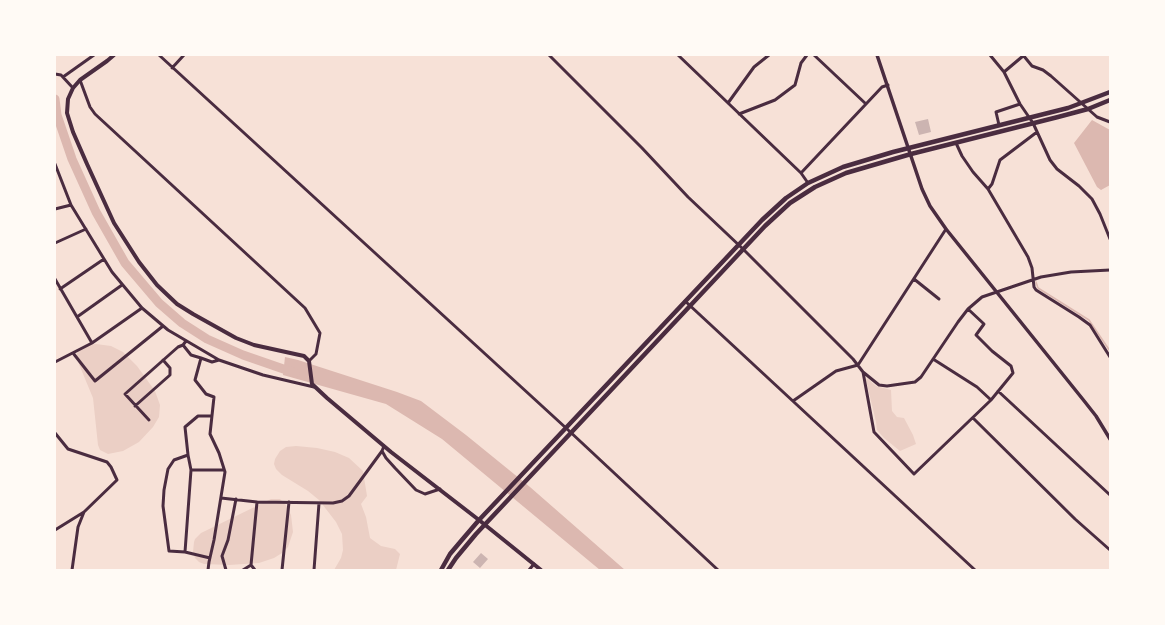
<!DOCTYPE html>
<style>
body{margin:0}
#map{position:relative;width:1165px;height:625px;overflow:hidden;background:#f7e1d7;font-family:"Work Sans",sans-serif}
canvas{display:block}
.frame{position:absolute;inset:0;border:56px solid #fffaf5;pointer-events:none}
</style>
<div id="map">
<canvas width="1165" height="625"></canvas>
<div class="frame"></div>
</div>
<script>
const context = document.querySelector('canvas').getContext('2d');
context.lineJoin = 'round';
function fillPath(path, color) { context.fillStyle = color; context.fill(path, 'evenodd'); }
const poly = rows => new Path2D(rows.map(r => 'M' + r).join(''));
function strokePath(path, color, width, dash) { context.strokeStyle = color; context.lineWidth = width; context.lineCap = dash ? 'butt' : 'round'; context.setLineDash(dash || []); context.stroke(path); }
fillPath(poly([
 [96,344,111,346,123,352,137,366,155,391,160,405,159,417,153,427,139,442,123,451,108,454,100,450,98,445,93,398,76,357,77,353,79,350,87,345],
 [867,378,876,386,891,390,892,411,897,417,904,418,913,435,916,444,900,451,884,438,877,430,876,422,866,380],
 [296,446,317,448,335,452,349,458,363,471,367,496,361,504,366,517,370,538,381,546,395,549,400,554,396,570,334,570,341,558,343,550,342,534,336,522,319,500,308,491,282,475,276,469,274,464,275,459,280,451,286,447],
 [271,499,280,499,286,505,291,515,293,532,288,547,282,553,274,558,259,563,229,565,204,564,199,562,195,558,193,552,194,542,195,539,201,533]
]), '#ebcfc5');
fillPath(poly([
 [1092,120,1110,130,1110,185,1101,190,1097,187,1074,143],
 [285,357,298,360,397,392,421,401,466,435,530,487,625,570,600,570,442,439,386,404,283,375]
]), '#dcb8b0');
strokePath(poly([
 [1036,282,1038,288,1089,320,1110,351]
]), '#dcb8b0', 1.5);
strokePath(poly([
 [55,99,57,115,72,159,96,212,125,263,159,303,182,323,207,339,243,355,295,373]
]), '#dcb8b0', 9);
fillPath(poly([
 [928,119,931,132,919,135,915,122],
 [481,553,488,559,480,568,473,562]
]), '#ccb4b1');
strokePath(poly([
 [159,55,566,428,718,570],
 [549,55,642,148,688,197,743,249,853,359,863,372,879,385,887,386,915,382,921,377,958,322,968,309,982,297,1041,277,1071,272,1110,270],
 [678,55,801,173,808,183],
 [814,55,866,104],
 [990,55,1004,72,1020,104,1033,123,1050,160,1057,169,1079,186,1092,199,1100,214,1110,239],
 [1023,55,1032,66,1043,70,1051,76,1097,117,1110,122],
 [172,68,184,55],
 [1004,72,1023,56],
 [55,74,61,75,73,88],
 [63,77,94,55],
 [80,80,90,107,95,114,305,308,320,333,316,354,309,361],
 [728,103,754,67,769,55],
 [739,114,775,100,795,85,801,63,807,55],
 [999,125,996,112,1020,104],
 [956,143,962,156,973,172,988,189,1028,257,1032,268,1034,287,1036,290,1079,317,1090,325,1110,357],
 [55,164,71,205,112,272,142,308,168,330,219,360,263,375,314,387],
 [801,173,866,104,882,87,888,85],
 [988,189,992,184,1000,160,1037,132],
 [55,209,71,205],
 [55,243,86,229],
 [55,279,92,343],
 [914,279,939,299],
 [60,289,104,259],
 [685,301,975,570],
 [77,317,122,285],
 [186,341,183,345,191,355,201,358,195,380,206,394,214,397,210,434,219,453,225,472,214,540,209,562,208,570],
 [73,353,95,381,163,326],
 [201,358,212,362,219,360],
 [933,359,977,387,991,400],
 [55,362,92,343,142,308],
 [863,372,874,432,914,474,991,400,1013,373,1011,366,992,351,976,335,984,324,968,309],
 [998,391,1110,495],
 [793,401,836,371,858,365,946,229],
 [135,406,170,375,170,368,163,360],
 [973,418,1075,519,1110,550],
 [149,420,125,394,178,347,183,345],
 [55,433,68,449,107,462,111,467,117,480,84,512,55,530],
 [382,451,386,458,395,468,416,490,425,494,440,489],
 [191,470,224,470],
 [221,498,257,502],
 [185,552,191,470,188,455],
 [210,558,185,552,169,551,163,506,164,490,168,469,174,460,188,455,185,427,198,416,212,416],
 [251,565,255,570],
 [72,570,78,527,84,512],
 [226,570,222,556,228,540,236,499],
 [243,570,251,565,257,502,333,503,342,501,349,496,382,451,384,446],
 [282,570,289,502],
 [314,570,319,503],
 [529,570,534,564]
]), '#4a2c40', 3);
strokePath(poly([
 [877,55,922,189,930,206,946,229,1085,402,1096,416,1110,439]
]), '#4a2c40', 3.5);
strokePath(poly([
 [114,55,107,61,80,80,73,88,68,99,67,113,73,132,87,164,114,223,139,262,157,285,177,304,193,314,236,338,254,345,304,356,309,361,312,384,327,398,391,452,479,520,541,570]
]), '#4a2c40', 4);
strokePath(poly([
 [441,570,450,554,461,541,479,520,762,220,786,198,808,183,843,167,893,152,1068,108,1110,92],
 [448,570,456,558,476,534,765,226,790,203,815,187,846,173,911,154,1058,117,1088,109,1110,100]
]), '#4a2c40', 4.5);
</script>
